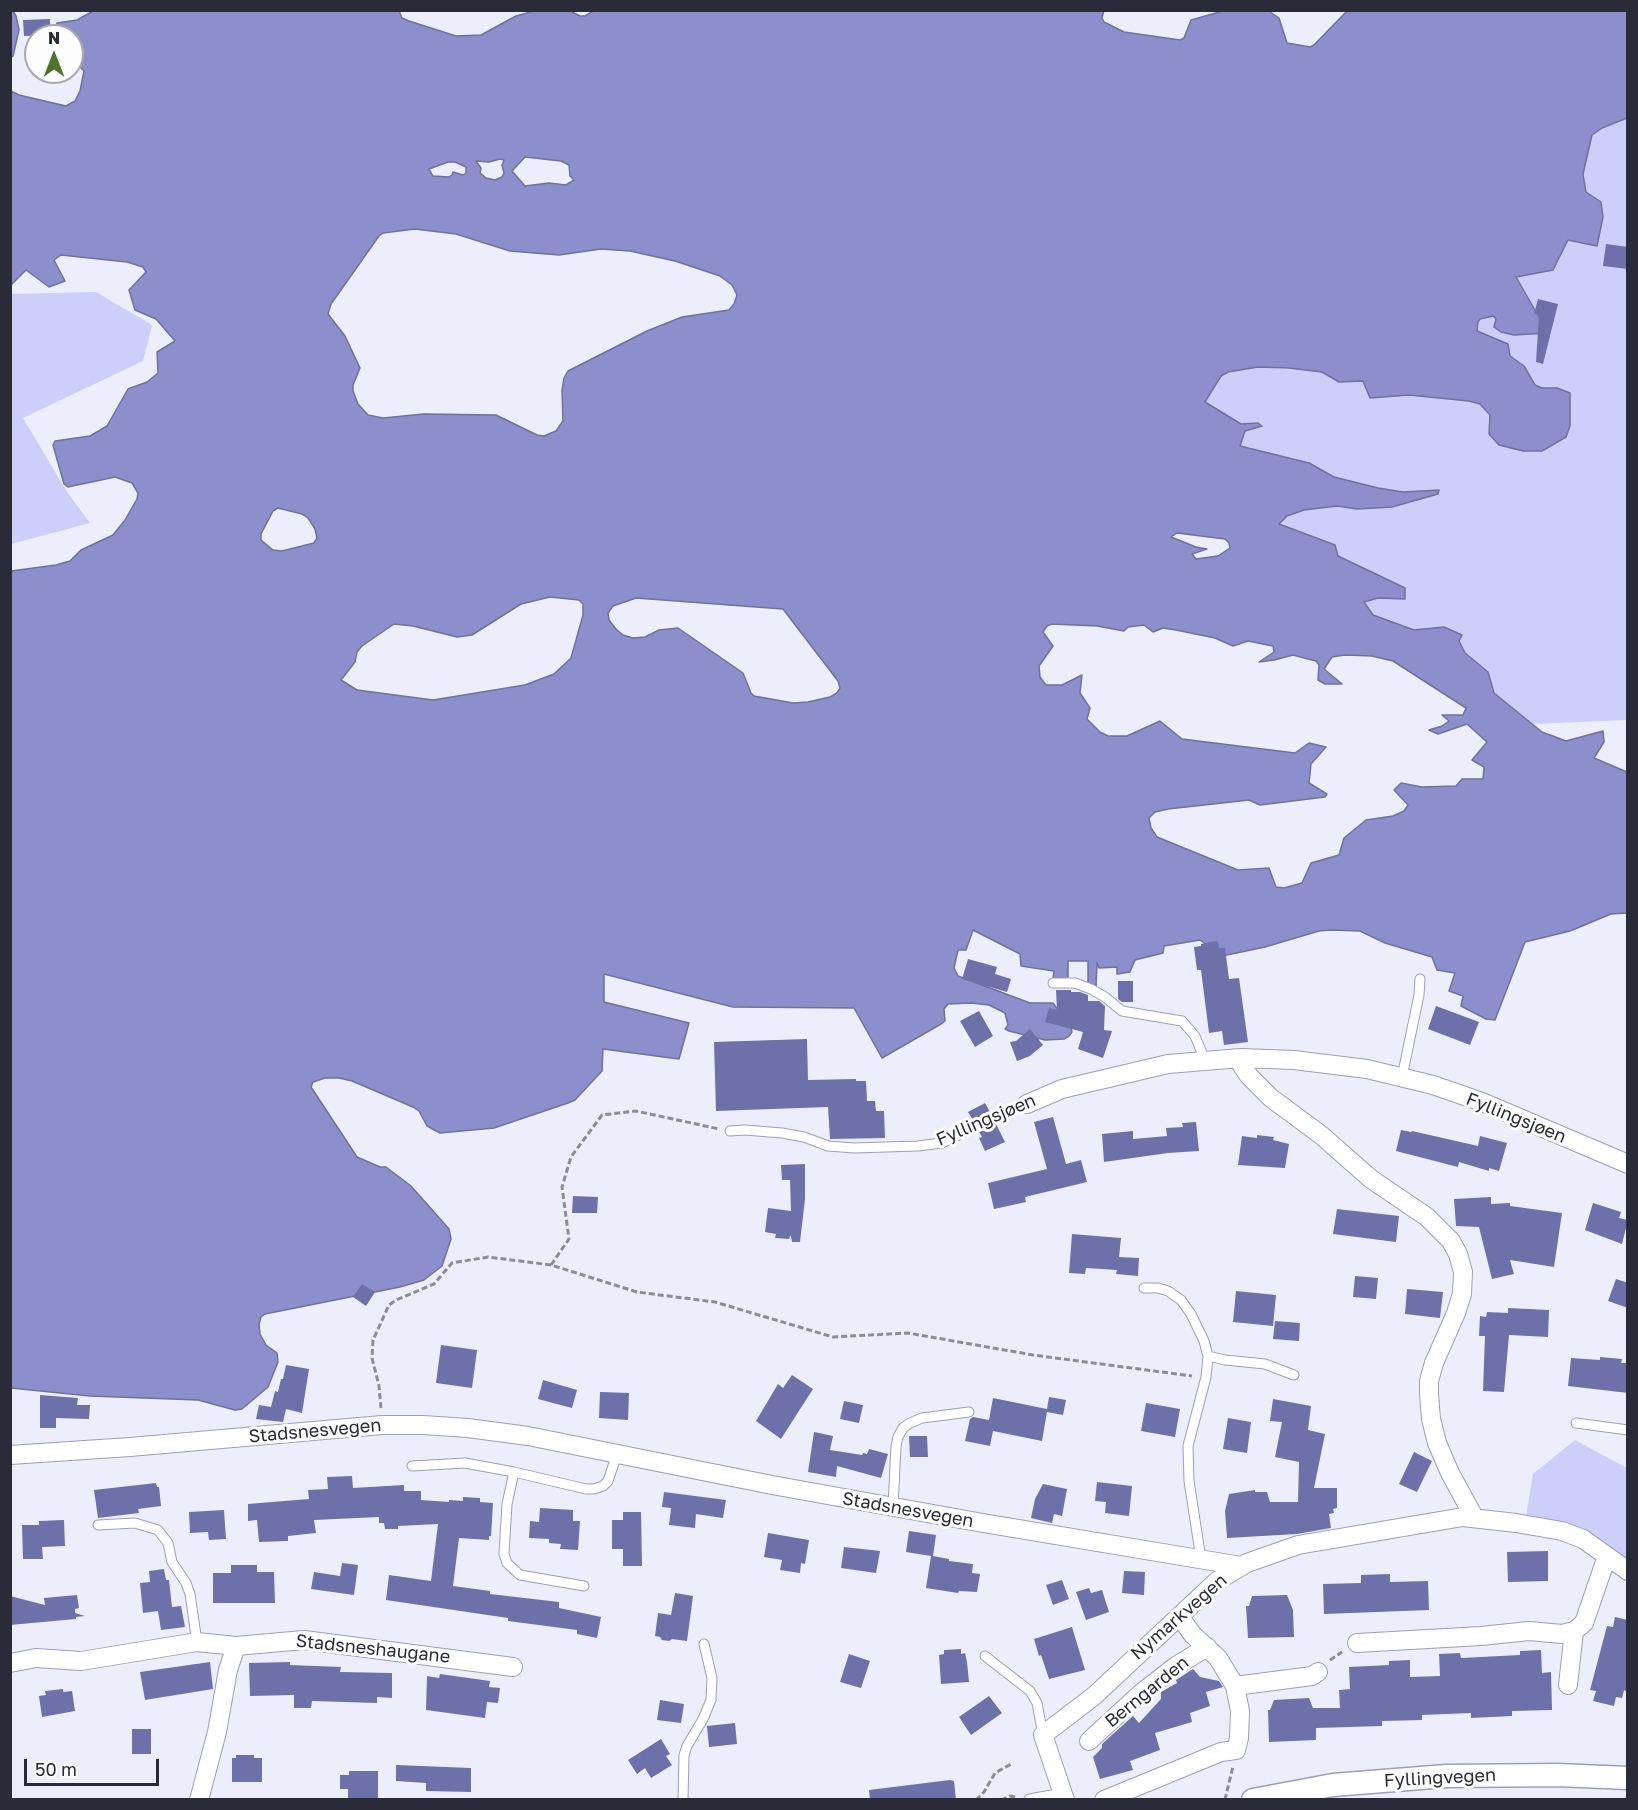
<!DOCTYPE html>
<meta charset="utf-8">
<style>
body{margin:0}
#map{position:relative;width:1638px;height:1810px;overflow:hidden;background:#edeefc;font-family:"Golos Text",sans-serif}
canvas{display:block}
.frame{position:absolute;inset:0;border:12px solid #2a2b38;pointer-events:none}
.north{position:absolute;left:24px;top:24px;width:60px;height:60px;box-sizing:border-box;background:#fdfdfd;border:2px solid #a9a9ae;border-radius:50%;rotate:0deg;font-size:16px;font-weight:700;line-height:24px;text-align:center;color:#2a2b38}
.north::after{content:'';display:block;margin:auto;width:21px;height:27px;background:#50732b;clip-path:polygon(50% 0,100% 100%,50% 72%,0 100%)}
.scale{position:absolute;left:24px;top:1759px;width:135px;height:27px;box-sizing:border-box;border:3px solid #2a2b38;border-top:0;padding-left:8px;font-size:18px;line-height:21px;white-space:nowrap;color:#2a2b38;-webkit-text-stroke:4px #fdfdfd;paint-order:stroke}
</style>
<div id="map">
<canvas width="1638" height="1810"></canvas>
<div class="frame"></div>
<div class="north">N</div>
<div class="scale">50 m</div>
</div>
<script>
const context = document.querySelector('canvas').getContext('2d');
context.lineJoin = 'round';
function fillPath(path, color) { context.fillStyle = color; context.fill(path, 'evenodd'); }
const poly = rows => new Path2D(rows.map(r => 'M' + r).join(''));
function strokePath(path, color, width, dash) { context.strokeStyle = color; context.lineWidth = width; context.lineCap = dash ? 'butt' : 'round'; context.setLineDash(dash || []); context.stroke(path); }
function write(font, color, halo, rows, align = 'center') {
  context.font = font + ' "Golos Text",sans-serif'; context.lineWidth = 6; context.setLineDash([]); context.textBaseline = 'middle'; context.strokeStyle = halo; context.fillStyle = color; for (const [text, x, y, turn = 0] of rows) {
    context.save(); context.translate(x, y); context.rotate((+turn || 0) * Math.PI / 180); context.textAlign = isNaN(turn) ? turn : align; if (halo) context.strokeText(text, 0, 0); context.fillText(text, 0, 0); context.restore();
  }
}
fillPath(poly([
 [1627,118,1627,720,1533,724,1494,693,1488,672,1465,653,1459,641,1462,636,1444,627,1414,630,1373,615,1364,601,1378,598,1405,599,1404,587,1338,556,1335,545,1279,524,1287,516,1304,510,1337,506,1357,509,1438,490,1403,492,1378,488,1334,477,1309,463,1239,446,1245,431,1262,426,1258,423,1241,424,1204,402,1221,376,1228,372,1258,367,1322,372,1339,382,1363,381,1370,398,1409,395,1469,401,1480,404,1490,415,1557,389,1542,388,1535,385,1524,366,1510,356,1508,344,1477,331,1478,322,1480,319,1493,316,1497,319,1516,277,1586,192,1583,174,1592,135,1602,128],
 [96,292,152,325,143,361,23,418,67,492,90,523,11,544,11,294],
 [1575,1440,1627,1468,1627,1562,1525,1523,1533,1474]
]), '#cbcff9');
const water = poly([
 [538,10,570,11,580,16,585,16,595,10,1104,10,1102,18,1104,22,1124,32,1180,40,1184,38,1191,20,1223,11,1267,10,1279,18,1287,43,1310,47,1314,45,1347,11,1627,11,1627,118,1602,128,1592,135,1583,174,1586,192,1601,202,1603,217,1597,246,1568,240,1553,270,1516,277,1548,333,1514,335,1501,332,1494,327,1496,319,1493,316,1480,319,1478,322,1477,331,1508,344,1510,356,1524,366,1535,385,1542,388,1557,388,1570,393,1570,426,1566,437,1542,451,1523,451,1499,445,1489,434,1490,415,1480,404,1469,401,1409,395,1370,398,1363,381,1339,382,1322,372,1288,368,1258,367,1228,372,1221,376,1205,402,1241,424,1258,423,1262,426,1245,431,1240,446,1309,463,1334,477,1378,488,1403,492,1439,490,1438,494,1392,507,1357,509,1337,506,1304,510,1287,516,1279,524,1335,545,1338,556,1405,588,1405,599,1378,598,1364,602,1373,615,1414,630,1444,627,1462,635,1459,641,1465,653,1488,672,1494,693,1542,732,1566,741,1603,731,1604,742,1594,758,1627,772,1627,913,1611,914,1570,931,1525,942,1495,1020,1486,1019,1461,1006,1463,996,1449,991,1455,973,1437,970,1432,957,1385,943,1360,931,1330,930,1319,931,1265,947,1222,956,1200,940,1164,946,1163,953,1135,960,1130,972,1117,974,1117,967,1099,968,1097,963,1096,987,1088,983,1088,961,1068,961,1068,980,1053,979,1054,971,1021,966,1020,954,973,930,966,950,958,950,954,968,958,976,1030,1003,1053,1003,1071,1028,1072,1032,1069,1036,1064,1039,1045,1040,1009,1031,1005,1029,1008,1025,1005,1013,989,1005,971,1003,948,1004,944,1009,945,1021,941,1024,882,1058,854,1008,733,1007,604,974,604,1002,689,1023,679,1059,603,1049,602,1071,575,1100,568,1103,494,1128,440,1133,427,1126,419,1111,413,1107,352,1081,339,1078,325,1078,313,1082,311,1087,357,1157,380,1167,386,1167,411,1186,449,1229,451,1239,442,1266,424,1280,400,1287,265,1314,261,1317,259,1324,260,1334,266,1345,277,1353,278,1362,268,1387,242,1409,235,1410,198,1400,90,1396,11,1388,11,571,56,565,70,561,81,550,113,535,125,520,137,499,138,493,132,483,115,477,68,487,64,484,53,445,55,441,90,436,107,426,128,389,147,382,158,373,157,352,175,341,156,319,135,310,129,290,146,272,143,267,127,262,61,255,54,260,65,281,49,287,26,270,11,285,11,91,19,95,66,106,75,101,80,91,84,71,72,59,72,36,66,36,64,31,55,28,57,23,77,20,93,11,399,11,402,18,409,21,456,36,481,35,516,16,538,10],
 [525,157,561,161,569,165,570,176,574,180,566,185,549,183,525,186,512,171,525,157],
 [500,159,504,160,502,165,504,173,502,177,495,180,486,178,480,173,481,168,476,161,489,162,500,159],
 [448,162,455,162,466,167,466,173,463,175,453,172,452,175,449,177,433,176,429,169,448,162],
 [415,229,456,234,510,251,559,255,601,249,630,251,675,261,720,276,732,285,737,295,734,304,729,310,682,317,647,331,568,371,564,378,562,390,563,421,556,431,544,436,537,435,496,415,424,414,383,418,368,415,358,404,353,391,353,385,360,368,345,336,328,314,331,304,379,236,383,233,415,229],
 [278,508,302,514,308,518,315,529,317,538,314,543,282,551,273,550,261,540,261,534,273,511,278,508],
 [1177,533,1225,539,1229,543,1230,548,1218,556,1196,559,1192,554,1207,549,1196,547,1171,537,1177,533],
 [550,597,579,600,583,604,583,615,571,658,554,674,525,685,433,700,357,690,341,680,355,662,357,652,362,646,394,624,413,626,457,637,472,635,521,604,550,597],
 [636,598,783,609,838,681,840,688,837,693,830,697,808,702,793,703,754,696,751,693,743,673,678,628,659,630,645,637,633,638,623,635,616,629,609,620,608,613,613,606,636,598],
 [1052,624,1097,626,1124,631,1128,627,1144,625,1153,632,1163,628,1176,630,1215,638,1233,646,1248,641,1273,646,1274,652,1259,662,1274,660,1293,655,1316,661,1319,665,1318,680,1325,684,1342,684,1324,669,1332,657,1345,655,1372,656,1393,661,1466,708,1463,715,1442,715,1449,721,1442,726,1429,730,1438,734,1467,724,1487,742,1472,760,1484,767,1483,779,1462,779,1456,786,1422,787,1401,783,1394,790,1408,805,1404,811,1393,816,1366,820,1344,838,1339,855,1311,863,1302,883,1284,888,1276,887,1269,868,1238,870,1157,837,1151,828,1149,818,1155,812,1168,809,1249,800,1260,805,1325,797,1327,794,1309,783,1311,764,1326,747,1309,743,1295,753,1182,739,1160,721,1127,736,1108,736,1100,732,1087,719,1090,708,1080,693,1082,675,1062,685,1046,685,1040,677,1039,666,1053,646,1043,632,1047,626,1052,624],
 [10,11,13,11,16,16,19,30,13,56,11,57,10,11]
]);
fillPath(water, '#8c8fcb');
strokePath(water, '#6f719f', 1.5);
fillPath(poly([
 [50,19,50,35,24,36,23,20],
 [1606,244,1628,247,1628,269,1603,266],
 [1538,299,1558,304,1543,364,1536,362,1539,315,1534,314],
 [1216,941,1218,942,1219,948,1225,948,1229,979,1239,978,1248,1042,1224,1045,1222,1031,1209,1033,1201,970,1197,970,1194,947,1201,946,1201,944],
 [968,959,997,967,995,974,1011,979,1007,992,962,979],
 [1118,981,1133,981,1133,1002,1122,1002,1118,999],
 [1056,990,1071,990,1071,992,1080,992,1088,995,1088,1001,1099,1001,1105,1006,1104,1030,1112,1031,1103,1058,1078,1049,1083,1032,1045,1022,1049,1008,1057,1010],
 [1436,1006,1479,1022,1470,1045,1428,1029],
 [979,1011,993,1036,975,1047,960,1021],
 [1030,1029,1043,1045,1030,1056,1017,1061,1010,1042,1016,1041],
 [807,1039,808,1080,856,1079,856,1081,866,1081,867,1101,875,1101,876,1111,884,1111,885,1138,830,1139,828,1107,716,1111,714,1042],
 [985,1103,990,1112,973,1120,968,1112],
 [1053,1117,1066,1164,1081,1160,1087,1182,1025,1197,1026,1202,994,1209,988,1183,1047,1169,1034,1122],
 [1196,1122,1199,1151,1168,1153,1104,1162,1102,1134,1133,1131,1133,1139,1167,1136,1166,1128,1183,1127,1182,1123],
 [996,1124,1005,1142,985,1151,979,1138,982,1137,979,1132],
 [1401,1130,1411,1132,1412,1131,1478,1146,1480,1136,1507,1143,1499,1171,1489,1168,1489,1171,1459,1162,1458,1167,1396,1151],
 [1257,1135,1274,1137,1273,1140,1289,1144,1285,1168,1238,1165,1242,1136,1257,1138],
 [805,1164,805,1199,800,1242,792,1242,791,1236,790,1236,789,1239,775,1238,776,1234,765,1232,768,1208,791,1211,790,1180,782,1180,781,1165],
 [573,1196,598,1197,597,1213,572,1213],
 [1491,1197,1491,1204,1510,1203,1510,1206,1562,1213,1554,1267,1510,1260,1514,1274,1492,1279,1479,1227,1456,1226,1454,1199],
 [1593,1203,1621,1212,1619,1218,1628,1220,1622,1244,1585,1230],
 [1337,1209,1399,1216,1396,1242,1333,1234],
 [1072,1234,1121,1238,1119,1257,1139,1258,1138,1276,1116,1274,1117,1270,1086,1268,1085,1274,1069,1273],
 [1355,1276,1378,1278,1376,1299,1353,1297],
 [1616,1279,1628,1283,1628,1308,1608,1301],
 [362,1284,375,1292,366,1306,353,1297],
 [1407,1289,1443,1292,1440,1318,1405,1314],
 [1236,1291,1276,1295,1273,1326,1233,1322],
 [1508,1308,1549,1310,1548,1337,1509,1335,1504,1392,1483,1391,1485,1336,1479,1336,1480,1316,1486,1317,1487,1312,1508,1313],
 [1275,1321,1300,1323,1299,1341,1273,1339],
 [441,1345,477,1350,472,1388,436,1383],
 [1600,1357,1622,1359,1621,1363,1628,1363,1628,1393,1568,1386,1571,1358,1600,1360],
 [286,1365,309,1369,302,1413,286,1409,283,1422,256,1419,259,1405,271,1407,275,1391,278,1392,281,1379,283,1379],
 [792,1375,813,1389,781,1439,756,1421,778,1384,783,1388],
 [543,1380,577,1390,572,1408,538,1399],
 [600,1392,629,1393,628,1420,599,1418],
 [40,1395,78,1398,77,1405,90,1405,89,1419,56,1418,56,1428,40,1428],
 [1049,1397,1066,1400,1063,1415,1047,1412,1042,1441,993,1431,990,1446,965,1441,970,1419,973,1417,989,1420,993,1398,1047,1409],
 [1273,1399,1311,1406,1308,1430,1325,1434,1314,1488,1337,1488,1337,1508,1333,1509,1334,1513,1329,1514,1331,1528,1297,1534,1227,1538,1225,1511,1229,1494,1255,1490,1255,1492,1267,1492,1270,1502,1298,1502,1299,1462,1275,1457,1282,1422,1270,1421],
 [844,1401,863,1405,859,1423,840,1419],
 [1146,1403,1180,1409,1175,1437,1141,1431],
 [1228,1418,1251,1422,1247,1453,1223,1449],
 [814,1432,833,1436,830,1450,862,1455,863,1453,867,1454,869,1449,888,1454,881,1478,837,1466,836,1477,808,1472],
 [909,1436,927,1436,928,1457,910,1457],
 [1414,1452,1432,1461,1417,1492,1399,1484],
 [352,1476,353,1488,404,1485,404,1491,421,1491,421,1500,449,1502,449,1500,463,1501,463,1497,480,1498,480,1502,493,1503,491,1536,489,1536,489,1540,459,1538,453,1586,490,1591,490,1594,559,1602,559,1608,601,1617,597,1638,577,1634,577,1630,508,1621,508,1618,386,1600,389,1575,431,1581,438,1524,398,1526,398,1529,385,1529,384,1523,379,1523,379,1517,314,1520,316,1533,288,1536,288,1541,259,1542,257,1520,248,1521,248,1504,309,1499,308,1490,328,1489,327,1477],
 [1097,1482,1132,1486,1129,1516,1105,1513,1106,1502,1095,1501],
 [156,1483,157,1487,159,1487,161,1506,138,1509,139,1513,98,1518,94,1490],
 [1043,1484,1067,1489,1062,1516,1054,1514,1052,1523,1031,1518,1035,1499],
 [664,1492,726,1500,723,1518,696,1514,695,1528,669,1525,671,1508,662,1507],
 [540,1508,573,1510,573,1521,580,1521,578,1550,560,1549,561,1544,549,1543,549,1539,529,1538,530,1521,539,1522],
 [224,1510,226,1539,209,1540,208,1532,190,1533,189,1512],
 [623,1512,641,1512,642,1566,623,1566,623,1549,612,1549,612,1520,623,1520],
 [64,1520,65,1546,42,1547,43,1559,23,1559,22,1525,39,1525,39,1521],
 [909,1531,936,1535,933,1556,949,1559,949,1561,973,1564,972,1573,980,1574,977,1592,959,1591,958,1593,926,1588,931,1556,906,1552],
 [768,1533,809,1540,805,1564,801,1563,800,1573,780,1570,782,1560,764,1557],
 [844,1547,880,1551,876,1573,841,1568],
 [1548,1551,1548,1581,1508,1582,1507,1552],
 [342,1563,358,1565,354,1595,311,1589,314,1572,340,1576],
 [231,1565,257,1565,257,1572,274,1572,275,1603,213,1603,213,1573,231,1573],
 [164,1569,166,1580,169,1580,172,1607,181,1606,185,1627,161,1630,158,1611,143,1613,140,1583,150,1582,149,1571],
 [1124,1571,1145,1572,1144,1595,1122,1593],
 [1390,1574,1390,1582,1428,1581,1429,1610,1324,1614,1323,1584,1361,1583,1361,1575],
 [1062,1580,1069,1599,1053,1605,1046,1585],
 [1089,1588,1091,1593,1102,1590,1109,1612,1086,1620,1076,1592],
 [675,1593,693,1596,687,1641,672,1639,669,1641,662,1640,660,1637,655,1636,658,1613,671,1615],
 [77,1595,79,1608,75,1609,75,1613,85,1616,76,1617,76,1619,10,1625,10,1596,45,1605,44,1598],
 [1287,1595,1293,1610,1294,1637,1248,1638,1246,1606,1249,1606,1252,1596],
 [1615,1617,1628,1620,1628,1692,1624,1690,1622,1698,1616,1697,1614,1706,1593,1701,1596,1691,1590,1690,1607,1626,1613,1627],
 [1072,1627,1085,1670,1049,1679,1041,1655,1039,1656,1034,1639],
 [961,1649,961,1654,965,1653,967,1662,969,1682,941,1684,939,1655,944,1654,944,1650],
 [1541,1650,1542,1673,1551,1672,1552,1710,1512,1711,1512,1716,1471,1718,1471,1713,1422,1715,1422,1720,1382,1721,1382,1726,1316,1728,1316,1740,1269,1742,1268,1710,1270,1710,1274,1700,1309,1698,1313,1708,1340,1708,1339,1690,1350,1689,1349,1667,1389,1665,1389,1661,1410,1660,1410,1677,1440,1676,1439,1654,1460,1653,1461,1658,1520,1655,1520,1651],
 [849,1654,870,1661,861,1688,840,1682],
 [210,1662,213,1689,145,1700,140,1672],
 [290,1662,290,1665,341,1667,340,1672,392,1673,392,1698,377,1697,377,1703,312,1701,311,1708,294,1708,294,1695,250,1696,249,1663],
 [1193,1669,1200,1677,1219,1681,1223,1687,1206,1692,1210,1706,1190,1713,1192,1722,1155,1733,1160,1750,1130,1761,1133,1770,1100,1779,1093,1757,1102,1748,1102,1744,1133,1716,1139,1723,1161,1699,1161,1692,1177,1683,1176,1680],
 [440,1674,490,1681,489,1687,500,1688,498,1703,487,1702,485,1718,426,1710,427,1676,439,1678],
 [63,1689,63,1692,72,1691,75,1711,42,1717,39,1696,46,1695,45,1691],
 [989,1696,1002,1713,971,1735,959,1717],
 [660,1700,684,1704,681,1723,657,1720],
 [735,1723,737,1744,709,1747,707,1726],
 [132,1729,151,1729,151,1754,132,1754],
 [661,1739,670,1754,666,1756,672,1765,651,1778,645,1768,637,1774,628,1760],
 [236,1755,254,1755,254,1758,262,1758,262,1782,232,1782,232,1758,236,1758],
 [396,1765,471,1768,471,1792,426,1791,426,1783,396,1781],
 [349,1771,378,1771,378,1800,348,1800,348,1789,340,1789,340,1775,349,1775],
 [950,1780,954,1781,956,1800,870,1800,869,1790]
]), '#6e70a9');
const service = poly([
 [1053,983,1075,983,1091,989,1105,997,1122,1011,1182,1021,1195,1036,1205,1060],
 [1402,1077,1419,995,1420,979],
 [730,1131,745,1130,782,1133,804,1137,828,1146,854,1148,918,1146,942,1143,1014,1108,1027,1104],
 [1144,1288,1158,1288,1168,1291,1181,1300,1191,1314,1204,1341,1208,1356,1206,1377,1188,1446,1189,1481,1201,1559],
 [1208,1356,1225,1360,1265,1364,1294,1375],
 [1576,1423,1628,1430],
 [412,1466,465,1463,514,1472,586,1489,594,1489,603,1486,608,1481,617,1454],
 [514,1472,507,1504,504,1554,507,1563,520,1575,584,1586],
 [893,1507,896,1446,898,1437,903,1428,910,1423,922,1418,969,1412],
 [98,1525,135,1523,158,1530,168,1543,172,1562,186,1583,190,1594,197,1642],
 [985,1656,1030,1691,1037,1703,1043,1735],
 [1029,1799,1063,1793],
 [683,1800,684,1755,687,1746,703,1719,711,1700,712,1678,704,1644]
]);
const minor = poly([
 [1241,1058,1241,1064,1249,1076,1271,1098,1321,1135,1371,1179,1427,1217,1451,1241,1458,1254,1463,1272,1462,1294,1456,1313,1434,1363,1429,1381,1429,1394,1431,1419,1437,1443,1450,1473,1474,1517],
 [1027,1104,1062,1089,1168,1064,1241,1058,1294,1060,1367,1069,1433,1085,1482,1102,1628,1164],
 [10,1455,130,1447,382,1425,423,1425,468,1428,528,1436,772,1485,983,1523,1241,1566],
 [1357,1643,1481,1636,1529,1631,1562,1634,1574,1631,1584,1623,1607,1556],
 [10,1663,36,1658,81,1661,197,1642,236,1646,304,1640,513,1667],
 [1568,1685,1574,1631],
 [1235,1686,1312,1676,1318,1672],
 [1089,1741,1140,1694,1176,1666,1207,1647],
 [199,1800,217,1732,228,1670,236,1646],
 [1065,1800,1043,1735,1094,1696,1217,1581,1247,1563,1298,1545,1463,1517,1516,1523,1562,1531,1583,1539,1628,1571],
 [1104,1800,1221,1752,1236,1750,1239,1738,1240,1711,1235,1686,1218,1658,1193,1635,1179,1616]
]);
const tertiary = poly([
 [1253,1800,1333,1785,1446,1776,1557,1775,1628,1778]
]);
strokePath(service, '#9b9ebe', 11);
strokePath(minor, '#9b9ebe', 20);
strokePath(tertiary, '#9b9ebe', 25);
strokePath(poly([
 [551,1265,569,1239,562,1187,571,1157,602,1115,636,1111,719,1129],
 [381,1408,379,1386,372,1358,373,1340,389,1305,396,1300,434,1284,452,1263,488,1257,551,1265,637,1292,715,1302,833,1337,908,1333,1033,1355,1192,1376],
 [1330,1660,1342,1652],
 [976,1800,984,1792,995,1773,1013,1763],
 [1001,1800,1010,1796,1018,1797],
 [1225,1800,1233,1766]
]), '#8b8c99', 3, [6, 3]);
strokePath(service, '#fff', 9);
strokePath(minor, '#fff', 18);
strokePath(tertiary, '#fff', 22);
write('18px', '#2a2b38', '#fdfdfd', [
 ["Fyllingsjøen",1516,1118,22],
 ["Fyllingsjøen",986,1120,-23],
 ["Stadsnesvegen",315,1431,-5],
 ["Stadsnesvegen",908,1510,10],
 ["Nymarkvegen",1179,1617,-41],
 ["Stadsneshaugane",373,1649,6],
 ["Berngarden",1147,1692,-39],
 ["Fyllingvegen",1440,1778,-3]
]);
</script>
